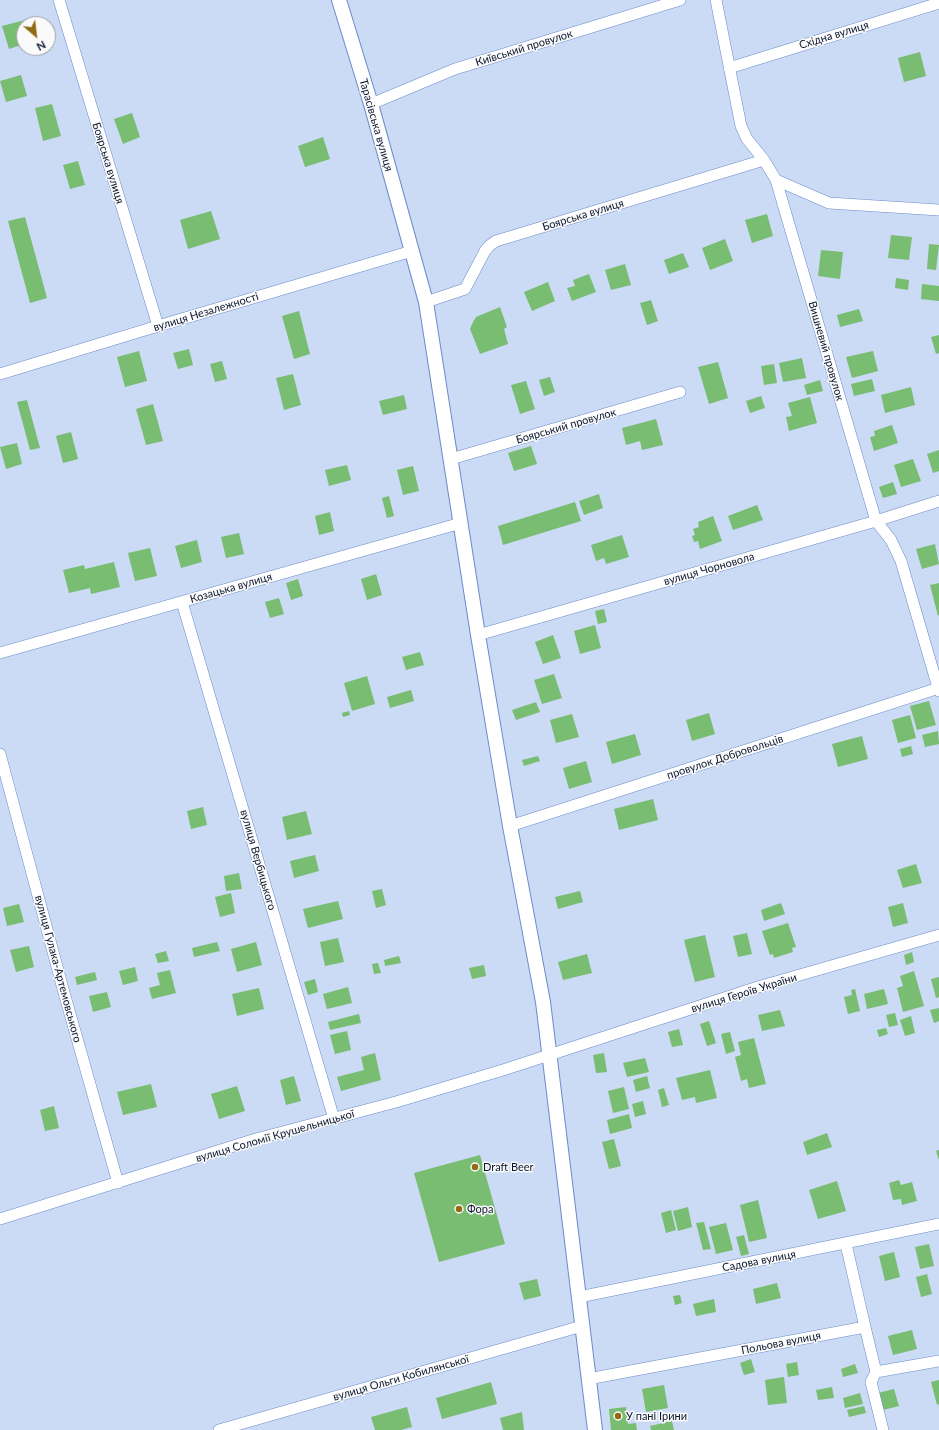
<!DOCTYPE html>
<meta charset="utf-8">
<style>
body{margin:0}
#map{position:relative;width:939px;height:1430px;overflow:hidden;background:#cbdaf5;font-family:Lato,sans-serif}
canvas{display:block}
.north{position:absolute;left:16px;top:16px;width:40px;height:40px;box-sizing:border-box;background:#fafafa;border:1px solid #9a9fa8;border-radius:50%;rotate:152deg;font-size:11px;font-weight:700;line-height:16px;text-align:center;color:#0a172e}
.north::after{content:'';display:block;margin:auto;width:14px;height:18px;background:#916b12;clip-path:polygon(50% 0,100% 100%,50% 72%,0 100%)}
</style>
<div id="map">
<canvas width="939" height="1430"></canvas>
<div class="north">N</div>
</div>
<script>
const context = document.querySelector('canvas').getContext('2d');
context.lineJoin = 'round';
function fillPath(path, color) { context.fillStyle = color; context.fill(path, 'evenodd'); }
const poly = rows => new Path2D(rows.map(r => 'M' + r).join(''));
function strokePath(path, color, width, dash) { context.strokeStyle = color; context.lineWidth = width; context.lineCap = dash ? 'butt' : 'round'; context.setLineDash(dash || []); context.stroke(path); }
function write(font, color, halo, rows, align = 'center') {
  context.font = font + ' Lato,sans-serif'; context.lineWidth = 3; context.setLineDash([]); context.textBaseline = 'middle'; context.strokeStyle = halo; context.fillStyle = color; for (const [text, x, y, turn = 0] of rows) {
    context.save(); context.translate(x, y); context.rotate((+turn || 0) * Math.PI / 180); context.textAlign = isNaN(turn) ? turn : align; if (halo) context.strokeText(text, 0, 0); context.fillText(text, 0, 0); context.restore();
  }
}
fillPath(poly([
 [25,20,27,24,24,24,24,44,9,49,2,26],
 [920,52,926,76,904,82,898,58],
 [21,75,27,96,6,102,0,81],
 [52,104,61,136,43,141,35,108],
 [132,113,140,137,123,144,114,119],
 [323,137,330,159,305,167,298,146],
 [78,161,85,185,70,189,63,165],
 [211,211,220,239,188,249,180,220],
 [767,214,773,236,752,243,745,220],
 [25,217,47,298,30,303,8,221],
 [891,235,912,237,909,260,888,258],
 [725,239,733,261,710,270,702,248],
 [929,244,939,245,936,270,927,269],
 [821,250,843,252,840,279,818,276],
 [683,253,689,267,669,274,664,260],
 [625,264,631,285,611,290,605,270],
 [589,274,596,292,572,301,567,288,575,286,573,280],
 [896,278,909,280,908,290,895,288],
 [548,282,555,301,532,311,524,292],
 [922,284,939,286,939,301,921,299],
 [651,300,658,321,647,325,640,303],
 [500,307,507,327,504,329,508,344,480,354,470,329,473,322,476,317],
 [859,309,863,321,840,327,837,315],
 [299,311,310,354,294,359,282,316],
 [939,335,939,353,936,354,931,337],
 [189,349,193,365,178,369,173,353],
 [139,351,147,381,125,387,117,357],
 [873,351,878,371,852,378,846,357],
 [802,358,806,378,783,382,779,363],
 [222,361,227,379,215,382,210,364],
 [718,362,728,398,709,404,698,367],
 [774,364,777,383,764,385,761,366],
 [293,374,301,405,284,410,276,378],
 [550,377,555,392,544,396,539,380],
 [872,379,875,391,854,396,851,384],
 [820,380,823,391,807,395,804,385],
 [526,381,535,409,520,414,511,385],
 [911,387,915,405,885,413,881,395],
 [404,395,407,409,383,415,379,401],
 [761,396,765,408,750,413,746,401],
 [810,397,817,423,789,431,786,417,792,416,788,403],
 [27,400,40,448,30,450,17,402],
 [153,404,163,441,146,445,136,409],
 [656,419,663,445,642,450,640,441,626,445,622,428],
 [892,425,898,443,874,451,870,437,875,436,874,431],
 [71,432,78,459,63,463,56,436],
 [17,443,22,464,6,469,0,447],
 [531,446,537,464,514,471,508,453],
 [939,450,939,471,933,473,927,454],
 [913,459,921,481,901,487,894,465],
 [347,465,351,480,329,486,325,470],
 [413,466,419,491,403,495,397,470],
 [893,482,897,494,883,498,879,487],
 [599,494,603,508,584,515,579,501],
 [389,496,394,516,387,518,382,498],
 [575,502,581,521,503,545,498,526],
 [757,505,763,520,733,530,728,516],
 [330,512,334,531,319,535,315,516],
 [713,516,722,541,700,549,698,541,694,542,692,536,695,535,693,529,699,527,698,522],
 [239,533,244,554,226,558,221,537],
 [622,535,629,557,606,564,604,558,596,561,591,545],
 [197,540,202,562,181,568,175,546],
 [935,544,939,564,922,569,916,549],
 [150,548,157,576,135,581,128,553],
 [114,562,120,587,91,594,90,588,69,593,63,570,84,565,85,569],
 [376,574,382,595,367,600,361,579],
 [298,579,303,596,291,600,286,583],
 [939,583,939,615,938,616,930,585],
 [279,598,284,614,270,618,265,602],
 [604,609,607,622,598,624,595,611],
 [595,625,601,648,580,654,574,631],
 [553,635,561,658,543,664,535,642],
 [420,652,424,665,406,670,402,657],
 [554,674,562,698,542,704,534,680],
 [367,676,375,704,352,711,344,683],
 [411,690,414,701,390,708,387,697],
 [929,701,936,725,917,730,910,706],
 [536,702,540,712,516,720,512,710],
 [349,711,350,715,343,717,342,713],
 [709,713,715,734,692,741,686,720],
 [572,714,579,737,556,743,550,720],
 [910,715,916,738,898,743,892,720],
 [938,731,939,744,925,747,922,735],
 [635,734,641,755,612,764,606,742],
 [862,736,868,759,838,767,832,744],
 [911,746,913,754,902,757,900,749],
 [538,756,540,761,524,766,522,760],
 [586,761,592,782,569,789,563,768],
 [653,799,658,820,619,830,614,809],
 [203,807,207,825,191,829,187,811],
 [306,811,312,834,287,840,282,817],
 [315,855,319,871,294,878,290,861],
 [916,864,922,883,903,888,897,870],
 [239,873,242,889,226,891,224,876],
 [382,889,386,905,376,908,372,891],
 [580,891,583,902,558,909,555,897],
 [231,893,235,913,220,917,215,897],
 [338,901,343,919,308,928,303,909],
 [781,903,785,914,764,921,761,910],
 [903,903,908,923,893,927,888,907],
 [19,904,24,922,7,926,3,908],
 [788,923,796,947,792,948,793,952,774,958,773,954,770,955,762,931],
 [747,933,752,954,738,957,733,936],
 [705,935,715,977,695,982,684,940],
 [338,938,344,962,325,966,320,942],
 [217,942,220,951,194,957,192,948],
 [256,942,262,965,237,972,231,949],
 [29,946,34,967,16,972,10,950],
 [166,951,169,961,158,963,155,954],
 [912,952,914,962,906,965,904,955],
 [587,954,592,973,563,980,558,962],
 [399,956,401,963,385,966,384,960],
 [378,963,381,973,374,974,372,964],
 [484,965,486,976,472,979,469,968],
 [135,967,138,981,123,985,119,971],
 [170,970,176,993,152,999,149,988,160,985,157,973],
 [914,971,924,1006,903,1012,897,988,903,986,900,976],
 [95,972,97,980,77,985,75,977],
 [939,977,939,997,936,998,931,979],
 [315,979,318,992,308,995,304,982],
 [348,987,352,1003,327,1009,323,994],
 [259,988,264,1009,237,1016,232,994],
 [855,989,860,1011,848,1014,844,997,852,995,851,990],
 [884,989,888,1004,867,1009,864,994],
 [107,992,111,1007,93,1012,89,996],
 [939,1008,939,1021,934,1023,930,1010],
 [780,1010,785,1026,762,1031,758,1015],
 [895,1013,898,1025,889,1027,886,1015],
 [359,1014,361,1023,330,1030,328,1022],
 [911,1016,915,1033,905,1036,900,1020],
 [709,1021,716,1043,707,1046,700,1024],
 [886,1028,888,1034,879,1037,877,1030],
 [679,1029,683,1045,672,1047,668,1032],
 [347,1031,351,1050,335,1054,330,1035],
 [730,1032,735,1051,726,1054,721,1034],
 [754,1038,766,1084,749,1088,747,1079,741,1081,735,1057,741,1055,738,1042],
 [375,1053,381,1080,341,1091,337,1077,364,1070,361,1057],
 [604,1053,607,1072,596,1073,593,1055],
 [645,1058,649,1072,627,1077,623,1063],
 [710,1070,717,1098,696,1103,695,1097,682,1100,676,1078],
 [294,1076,301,1101,286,1105,280,1080],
 [647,1076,650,1088,636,1092,633,1080],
 [151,1084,157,1107,123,1115,117,1092],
 [237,1086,245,1111,219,1119,211,1094],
 [624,1087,629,1109,613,1113,608,1091],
 [664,1088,669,1105,662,1107,658,1090],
 [643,1101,646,1114,635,1117,632,1104],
 [54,1106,59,1128,45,1131,40,1110],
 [629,1114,632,1128,610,1134,607,1120],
 [827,1133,832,1147,807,1155,803,1142],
 [614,1139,621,1166,609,1169,602,1142],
 [939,1150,939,1160,936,1151],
 [480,1155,505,1244,439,1262,414,1173],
 [899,1180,901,1185,912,1182,917,1201,902,1205,901,1199,893,1200,889,1183],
 [837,1181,846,1211,818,1219,809,1190],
 [758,1200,767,1238,749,1242,740,1205],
 [688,1207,692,1227,678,1231,673,1211],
 [671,1210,676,1230,666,1233,661,1213],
 [704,1222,711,1249,703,1250,696,1223],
 [726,1223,733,1250,716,1254,709,1227],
 [744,1235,749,1254,741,1256,736,1237],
 [929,1244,934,1266,920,1269,915,1247],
 [894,1252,900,1277,885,1281,879,1256],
 [927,1274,932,1294,921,1297,916,1277],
 [537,1279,541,1296,524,1300,519,1283],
 [777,1283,781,1298,756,1304,753,1289],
 [680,1295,682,1303,675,1305,673,1296],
 [714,1299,716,1312,696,1316,693,1304],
 [912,1330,917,1349,893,1355,888,1336],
 [751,1359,755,1372,744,1375,740,1363],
 [797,1362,799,1375,788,1377,786,1364],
 [855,1364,858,1373,843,1377,841,1369],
 [784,1377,787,1403,768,1405,765,1380],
 [939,1380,939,1404,937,1405,931,1382],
 [491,1382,497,1404,442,1419,436,1398],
 [664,1385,668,1408,646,1412,642,1389],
 [832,1387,834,1398,818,1400,816,1390],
 [894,1389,899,1406,883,1410,878,1393],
 [860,1393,863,1404,845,1408,843,1398],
 [864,1406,866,1413,849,1417,847,1410],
 [407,1407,412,1427,401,1430,375,1430,371,1417],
 [626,1407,628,1424,636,1423,637,1430,611,1430,609,1409],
 [522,1412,524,1430,503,1430,500,1418],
 [672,1421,674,1430,651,1430,650,1426]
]), '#79bd72');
const minor = poly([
 [59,0,158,326],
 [716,0,741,126,747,139,764,160,776,180,876,521,891,540,901,561,939,691],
 [729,68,939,3],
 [371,104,455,69,680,0],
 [776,180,829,203,939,210],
 [426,302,465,289,485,251,489,246,496,241,764,160],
 [0,374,158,326,412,251],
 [451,459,680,392],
 [182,602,334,1119],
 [478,635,876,521,939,501],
 [0,653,461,523],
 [0,754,63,989,118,1183],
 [510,826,939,688],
 [0,1219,256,1139,396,1102,503,1070,758,987,939,935],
 [846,1244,865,1327],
 [579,1297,939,1224],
 [876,1372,871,1382,883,1430],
 [588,1379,865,1327,876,1372,939,1361],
 [219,1430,582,1326]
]);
const tertiary = poly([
 [339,0,371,104,426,302,478,635,510,826,543,1002,595,1430]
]);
strokePath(minor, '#6b8cca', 12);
strokePath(tertiary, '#6b8cca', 16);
strokePath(minor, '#fff', 11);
strokePath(tertiary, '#fff', 14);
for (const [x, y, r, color] of [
 [475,1167,4,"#916b12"],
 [459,1209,4,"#916b12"],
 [618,1416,4,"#916b12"]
]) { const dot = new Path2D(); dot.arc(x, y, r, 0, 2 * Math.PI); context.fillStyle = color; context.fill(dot); strokePath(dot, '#fafafa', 1.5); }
write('11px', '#0a172e', '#fafafa', [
 ["Східна вулиця",834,35,-17],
 ["Київський провулок",524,48,-17],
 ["Тарасівська вулиця",376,125,74],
 ["Боярська вулиця",108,163,73],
 ["Боярська вулиця",583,215,-17],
 ["вулиця Незалежності",206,312,-17],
 ["Вишневий провулок",826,351,74],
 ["Боярський провулок",566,426,-16],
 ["вулиця Чорновола",709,569,-16],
 ["Козацька вулиця",231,588,-16],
 ["провулок Добровольців",725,757,-18],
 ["вулиця Вербицького",258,860,74],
 ["вулиця Гулака-Артемовського",58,969,75],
 ["вулиця Героїв України",744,993,-17],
 ["вулиця Соломії Крушельницької",275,1136,-16],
 ["Садова вулиця",759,1261,-11],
 ["Польова вулиця",781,1343,-11],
 ["вулиця Ольги Кобилянської",401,1378,-16]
]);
write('11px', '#0a172e', '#fafafa', [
 ["Draft Beer",483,1167],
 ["Фора",467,1209],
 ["У пані Ірини",626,1416]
], 'left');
</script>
